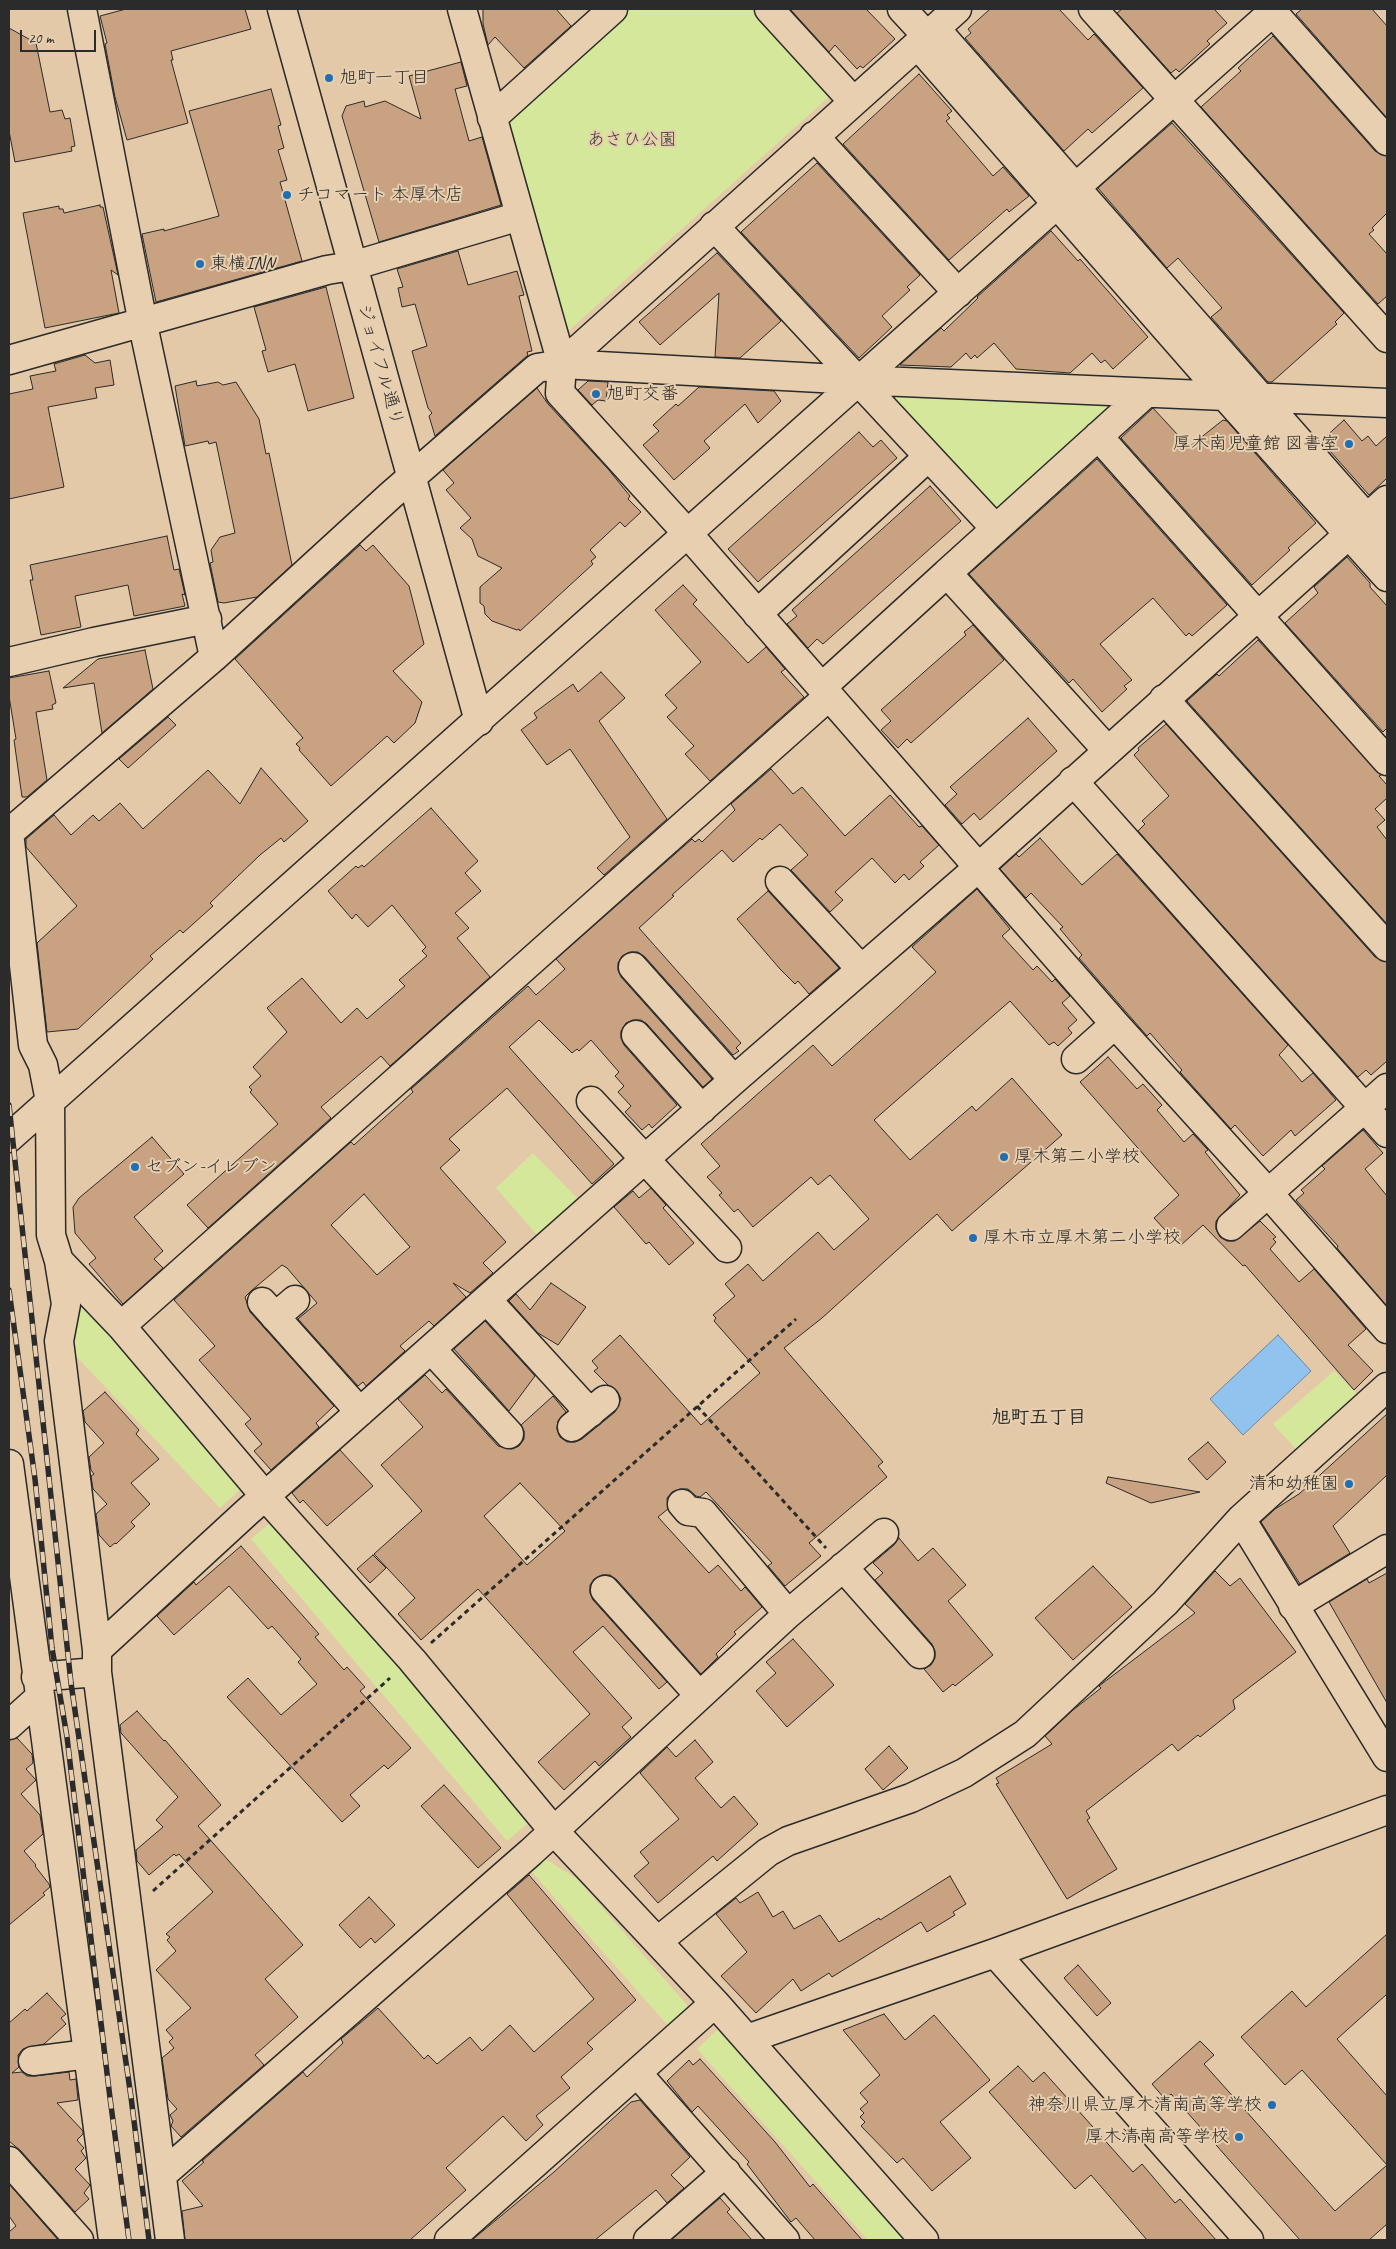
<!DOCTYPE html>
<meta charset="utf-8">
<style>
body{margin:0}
#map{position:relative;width:1396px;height:2249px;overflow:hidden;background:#e4c9a8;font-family:Caveat,sans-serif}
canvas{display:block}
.frame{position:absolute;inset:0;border:10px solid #2b2b2b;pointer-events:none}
.scale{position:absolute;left:20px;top:30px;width:76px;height:22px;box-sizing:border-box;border:2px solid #2b2b2b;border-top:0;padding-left:6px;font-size:15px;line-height:18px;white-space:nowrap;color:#2b2b2b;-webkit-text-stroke:4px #e7cfaf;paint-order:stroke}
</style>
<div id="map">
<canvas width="1396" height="2249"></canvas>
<div class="frame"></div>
<div class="scale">20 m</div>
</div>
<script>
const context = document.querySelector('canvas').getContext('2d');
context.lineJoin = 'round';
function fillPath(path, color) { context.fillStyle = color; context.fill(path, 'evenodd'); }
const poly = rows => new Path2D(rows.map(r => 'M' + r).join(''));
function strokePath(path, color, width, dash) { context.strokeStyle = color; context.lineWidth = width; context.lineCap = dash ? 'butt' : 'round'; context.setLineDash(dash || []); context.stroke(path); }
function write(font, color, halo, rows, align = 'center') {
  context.font = font + ' Caveat,"Klee One",sans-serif'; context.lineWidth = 4; context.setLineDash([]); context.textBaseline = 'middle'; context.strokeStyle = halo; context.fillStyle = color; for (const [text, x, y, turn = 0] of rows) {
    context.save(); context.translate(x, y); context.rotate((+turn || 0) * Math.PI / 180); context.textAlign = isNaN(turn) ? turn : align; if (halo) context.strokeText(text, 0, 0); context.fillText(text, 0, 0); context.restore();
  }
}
fillPath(poly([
 [629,9,761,9,831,95,566,333,507,122,509,115],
 [891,390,1125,397,993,515,882,398],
 [533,1153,578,1199,538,1236,496,1188],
 [85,1298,251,1480,220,1508,74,1354,71,1314],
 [1334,1371,1358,1395,1297,1450,1273,1424],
 [275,1519,528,1823,507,1841,251,1539],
 [544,1858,577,1879,686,2004,691,2015,672,2030,531,1871],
 [718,2029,909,2240,868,2240,697,2049]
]), '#d5e79b');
const water = poly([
 [1278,1335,1311,1371,1243,1435,1210,1399,1278,1335]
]);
fillPath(water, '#92c3ee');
strokePath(water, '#6986a0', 1);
const building = poly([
 [126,9,245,9,251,29,171,51,173,60,171,60,188,123,127,140,115,97,105,44,107,43,100,16,126,9],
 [483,9,556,9,571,26,524,68,495,37,488,45,483,24,483,9],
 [790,9,866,9,895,39,863,68,860,66,857,69,835,45,829,52,790,9],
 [990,9,1059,9,1088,40,1094,34,1143,88,1092,133,1088,129,1064,151,965,38,971,33,968,29,990,9],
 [1122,9,1214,9,1227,23,1207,41,1210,44,1179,72,1176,69,1171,73,1117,13,1122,9],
 [1302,9,1372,9,1387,26,1387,118,1296,14,1302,9],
 [9,28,36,43,50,112,62,110,65,119,70,118,75,146,71,147,72,151,15,162,9,131,9,28],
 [1273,36,1375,151,1387,156,1387,213,1372,228,1374,230,1369,234,1387,254,1387,296,1378,304,1201,107,1241,71,1238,68,1273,36],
 [461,62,467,86,455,89,469,141,482,137,501,205,379,242,342,116,346,106,364,101,365,107,385,101,421,119,409,76,461,62],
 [919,74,952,111,947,115,950,118,946,121,993,176,1003,167,1029,196,1009,212,1007,209,949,260,843,144,919,74],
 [271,89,281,125,278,126,284,148,278,150,287,180,280,182,302,261,156,302,142,234,164,229,164,231,219,216,189,111,271,89],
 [1172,123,1344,313,1335,322,1337,324,1272,382,1268,382,1211,317,1222,308,1178,258,1167,268,1098,188,1172,123],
 [817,163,920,275,907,287,910,290,882,316,892,327,859,358,741,232,817,163],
 [100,205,100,207,103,207,118,275,111,270,119,313,45,328,23,213,59,206,59,209,63,209,64,213,100,205],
 [1051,231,1078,261,1080,259,1148,337,1113,369,1105,360,1101,363,1092,353,1070,373,1016,369,994,343,977,358,975,355,971,359,966,353,951,367,900,365,941,328,944,331,978,298,977,297,1051,231],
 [458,251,468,285,517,271,524,295,519,296,532,351,527,352,528,355,435,436,429,416,432,413,428,408,412,351,427,346,415,304,402,307,398,288,403,287,397,269,458,251],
 [717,253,781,321,740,358,715,357,719,293,660,345,639,322,717,253],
 [326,287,354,398,308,411,295,364,268,372,262,351,266,350,254,307,326,287],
 [85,355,95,363,110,360,114,385,95,388,97,398,48,407,64,487,9,499,9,394,33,389,30,376,56,371,54,364,85,355],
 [196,381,197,386,218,382,223,385,236,382,259,419,266,454,269,453,292,565,257,597,224,603,218,602,210,563,213,562,211,550,220,537,235,533,216,442,209,444,208,441,185,446,175,386,196,381],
 [588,381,608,382,606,401,598,400,592,405,578,390,588,381],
 [699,387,774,391,781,401,758,423,745,404,704,441,710,448,674,480,643,445,659,431,653,425,676,404,678,406,699,387],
 [537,388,548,404,608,469,630,496,628,499,641,512,625,527,620,522,590,550,596,557,591,561,593,564,520,631,519,629,517,630,492,621,485,614,484,606,480,603,480,587,502,568,478,556,472,539,460,528,471,518,446,490,454,483,443,470,537,388],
 [1153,408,1189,447,1223,420,1227,421,1316,523,1288,548,1290,550,1252,585,1121,438,1153,408],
 [1344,420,1362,441,1368,436,1376,446,1387,436,1387,478,1369,495,1321,441,1344,420],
 [859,432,873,447,881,440,897,458,758,582,728,549,859,432],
 [1097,459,1227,605,1192,636,1189,633,1186,636,1153,598,1100,644,1132,680,1124,686,1127,689,1102,712,1073,679,1069,683,969,574,1097,459],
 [930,486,961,521,823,644,817,639,808,648,787,624,797,616,792,610,930,486],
 [167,536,174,570,179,569,185,595,182,594,185,606,134,616,128,585,75,596,81,627,41,635,30,580,33,580,30,565,167,536],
 [360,545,366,551,373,545,409,586,424,644,393,671,422,702,415,723,394,743,387,736,331,786,299,750,300,748,296,744,303,738,235,659,360,545],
 [1347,557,1370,583,1370,587,1387,606,1387,728,1383,732,1285,623,1318,593,1314,587,1347,557],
 [683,585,697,600,693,604,748,663,766,647,785,669,781,672,804,697,710,781,685,754,694,746,667,717,677,708,665,695,701,662,655,610,683,585],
 [973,625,1004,660,911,743,907,739,898,748,881,730,891,721,881,710,966,635,964,632,973,625],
 [1258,640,1381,775,1379,776,1387,785,1387,798,1375,809,1385,820,1377,827,1387,840,1387,924,1187,701,1217,674,1219,676,1258,640],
 [145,650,153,689,102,733,94,683,63,688,98,659,145,650],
 [49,671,56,703,52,705,53,709,36,712,47,780,27,797,22,797,14,740,16,739,9,696,9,678,49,671],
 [601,672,625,698,599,721,667,819,604,875,597,868,630,837,570,749,547,765,521,730,537,718,534,713,573,684,578,692,601,672],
 [168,717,176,725,128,768,119,759,168,717],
 [1028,718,1057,751,980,820,974,813,962,824,945,805,957,794,950,787,1028,718],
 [1166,724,1375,957,1387,962,1387,1061,1371,1075,1366,1070,1358,1077,1138,831,1145,824,1142,821,1169,796,1134,755,1139,750,1138,748,1166,724],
 [261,768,308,821,284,842,281,838,260,855,210,903,213,906,183,933,180,930,150,956,153,959,78,1029,47,1032,37,943,77,906,32,854,26,847,26,839,54,815,71,835,93,815,99,821,120,803,143,829,208,770,240,804,261,768],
 [771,769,793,794,802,787,845,836,890,795,919,827,922,826,939,845,920,862,924,866,909,880,904,874,895,883,872,858,835,892,843,900,830,912,791,870,808,855,780,824,762,840,760,838,733,862,722,850,672,895,674,896,639,928,741,1043,736,1048,739,1051,733,1055,645,957,638,952,630,952,622,956,618,963,618,970,621,977,712,1079,703,1087,647,1024,641,1020,633,1020,626,1023,621,1031,621,1038,624,1045,677,1105,652,1128,649,1124,642,1130,625,1112,631,1106,618,1092,624,1086,615,1076,619,1072,591,1040,579,1051,577,1049,572,1053,539,1020,509,1047,614,1164,592,1184,507,1088,449,1139,460,1150,440,1168,506,1242,483,1263,493,1273,470,1293,453,1283,466,1297,434,1326,429,1321,400,1346,405,1351,366,1386,363,1382,358,1386,298,1319,317,1303,287,1268,282,1265,251,1291,245,1297,250,1312,334,1406,316,1423,319,1427,271,1470,254,1451,262,1444,245,1424,251,1419,199,1360,215,1346,174,1300,351,1142,354,1145,413,1092,411,1089,528,986,536,995,565,969,556,959,692,839,695,842,699,839,702,842,735,810,731,804,771,769],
 [364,1194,410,1247,377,1275,331,1225,364,1194],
 [431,808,478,861,465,873,481,891,455,913,469,928,457,938,490,977,390,1066,381,1056,321,1107,331,1118,208,1228,187,1205,278,1124,250,1092,252,1090,249,1087,261,1076,253,1067,287,1032,267,1008,302,978,341,1023,357,1008,367,1019,405,986,399,980,427,956,422,951,426,947,392,905,368,927,356,914,352,919,328,891,356,866,358,868,362,865,364,867,431,808],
 [1040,838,1082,885,1117,854,1288,1045,1279,1055,1302,1082,1313,1073,1336,1100,1295,1136,1291,1130,1263,1156,1235,1125,1231,1129,1180,1072,1182,1070,1150,1033,1147,1036,1079,958,1082,955,1060,929,1063,927,1031,893,1026,898,1000,869,1016,854,1019,857,1040,838],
 [977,889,1010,929,1002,936,1033,970,1037,966,1052,982,1055,979,1070,996,1062,1003,1077,1020,1068,1028,1072,1033,1058,1046,1054,1042,1049,1045,1010,1001,874,1120,910,1160,972,1106,976,1111,1012,1078,1062,1135,952,1231,937,1214,822,1318,784,1348,883,1462,878,1466,887,1477,809,1543,821,1556,785,1586,768,1566,772,1563,706,1492,700,1497,696,1496,688,1489,680,1489,672,1492,667,1498,668,1509,658,1517,709,1573,718,1565,741,1591,745,1587,762,1607,734,1632,736,1634,716,1654,718,1657,701,1674,617,1580,610,1575,602,1575,594,1579,590,1585,590,1593,593,1600,667,1682,659,1689,603,1626,573,1652,632,1718,622,1727,631,1737,599,1766,595,1761,564,1790,538,1762,590,1714,478,1589,421,1640,398,1614,415,1598,374,1554,422,1511,381,1465,423,1427,398,1399,425,1375,442,1393,446,1389,498,1446,512,1449,519,1446,524,1439,524,1431,521,1425,553,1396,566,1412,558,1421,557,1429,560,1437,567,1442,575,1442,582,1439,615,1412,621,1399,617,1391,608,1385,594,1371,598,1368,592,1361,620,1335,701,1425,760,1373,714,1321,716,1318,713,1315,735,1296,725,1284,748,1264,763,1281,818,1232,834,1250,869,1219,830,1175,818,1185,811,1177,753,1227,738,1209,734,1212,719,1195,722,1193,707,1177,720,1166,701,1144,813,1045,832,1066,898,1007,936,972,912,947,977,889],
 [520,1483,565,1531,527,1565,484,1516,520,1483],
 [768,891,839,968,809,994,798,981,795,984,780,969,737,919,768,891],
 [1108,1057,1137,1089,1143,1084,1162,1105,1157,1110,1184,1142,1193,1134,1208,1150,1205,1152,1240,1195,1216,1221,1216,1229,1220,1237,1227,1241,1235,1241,1260,1221,1276,1237,1273,1239,1276,1242,1270,1249,1299,1282,1314,1269,1366,1329,1348,1345,1373,1371,1354,1390,1245,1265,1243,1266,1203,1225,1180,1246,1154,1218,1179,1195,1080,1082,1108,1057],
 [1363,1130,1383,1153,1365,1169,1387,1196,1387,1306,1337,1248,1338,1246,1296,1200,1304,1193,1301,1190,1325,1169,1322,1166,1363,1130],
 [152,1137,184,1174,134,1217,163,1251,154,1259,163,1268,123,1304,89,1264,96,1258,75,1233,73,1207,79,1198,152,1137],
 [651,1188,666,1205,663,1208,694,1243,669,1265,649,1242,646,1244,614,1207,633,1191,639,1198,651,1188],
 [551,1283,586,1307,558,1345,538,1333,509,1301,516,1294,530,1310,551,1283],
 [485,1321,535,1376,509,1411,454,1349,485,1321],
 [105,1392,139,1430,136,1434,159,1459,131,1483,150,1504,131,1522,135,1526,116,1544,115,1543,110,1547,99,1535,96,1514,107,1504,93,1489,91,1476,94,1474,91,1470,89,1457,104,1443,85,1422,83,1411,105,1392],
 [1387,1414,1387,1475,1333,1526,1350,1553,1300,1584,1261,1522,1275,1509,1299,1494,1387,1414],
 [1208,1442,1226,1462,1207,1480,1188,1459,1208,1442],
 [340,1450,373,1486,327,1526,303,1500,300,1503,292,1493,340,1450],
 [1108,1477,1200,1492,1151,1503,1106,1483,1108,1477],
 [899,1538,918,1561,933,1548,966,1585,948,1601,993,1655,955,1686,953,1684,943,1692,924,1669,931,1665,935,1658,935,1651,932,1644,875,1580,883,1573,873,1563,894,1545,899,1538],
 [241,1546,319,1634,315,1637,344,1670,347,1667,365,1687,360,1691,411,1748,388,1769,384,1765,350,1795,360,1806,342,1822,227,1697,248,1678,281,1715,317,1684,298,1662,301,1659,272,1626,268,1629,229,1586,174,1635,157,1616,194,1582,196,1585,241,1546],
 [373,1555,386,1568,370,1583,357,1569,373,1555],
 [1093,1566,1132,1607,1073,1660,1035,1618,1093,1566],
 [1215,1571,1230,1586,1240,1578,1296,1652,1233,1700,1235,1709,1200,1737,1198,1735,1178,1751,1172,1744,1086,1811,1090,1818,1087,1820,1117,1869,1067,1899,996,1784,999,1783,996,1778,1052,1744,1045,1736,1073,1710,1101,1688,1099,1686,1195,1613,1185,1604,1215,1571],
 [1387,1573,1387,1703,1329,1602,1367,1579,1369,1583,1387,1573],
 [793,1639,834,1685,787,1727,756,1691,776,1673,766,1662,793,1639],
 [137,1711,164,1741,165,1740,221,1805,198,1826,303,1945,265,1979,298,2017,255,2055,264,2065,181,2137,171,2126,173,2121,170,2115,177,2109,168,2099,162,2058,174,2048,169,2042,173,2038,166,2030,191,2008,156,1970,176,1951,167,1940,170,1937,166,1934,213,1892,179,1854,176,1856,174,1854,149,1875,137,1861,136,1850,163,1827,156,1820,178,1797,121,1733,120,1725,137,1711],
 [17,1738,32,1754,33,1763,26,1769,36,1780,21,1794,40,1815,43,1834,24,1851,36,1865,35,1866,49,1884,50,1887,43,1893,45,1895,9,1925,9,1740,17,1738],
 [695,1740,713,1762,695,1778,721,1808,734,1796,758,1824,717,1861,713,1856,658,1903,634,1876,649,1863,640,1852,679,1819,640,1773,667,1747,676,1757,695,1740],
 [889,1746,908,1768,883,1790,865,1769,889,1746],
 [444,1785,501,1848,478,1868,421,1806,444,1785],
 [529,1875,636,2000,587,2043,593,2049,561,2077,570,2088,536,2116,543,2125,526,2141,503,2116,446,2168,466,2190,410,2240,185,2240,182,2211,203,2206,182,2181,204,2162,202,2161,303,2072,307,2077,343,2043,341,2039,378,2008,424,2059,428,2055,437,2064,470,2037,482,2051,510,2025,534,2052,594,1999,507,1894,529,1875],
 [950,1876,966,1904,953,1912,955,1915,927,1932,921,1922,832,1977,829,1973,801,1991,793,1979,756,2013,721,1976,747,1952,716,1914,736,1898,740,1903,758,1892,773,1917,783,1911,794,1929,820,1915,839,1942,879,1918,880,1920,950,1876],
 [369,1897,395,1925,375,1943,371,1938,360,1948,339,1925,369,1897],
 [1387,1934,1387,1994,1337,2039,1387,2096,1387,2224,1369,2240,1300,2240,1171,2094,1165,2099,1152,2084,1200,2041,1214,2055,1204,2064,1335,2211,1387,2165,1302,2070,1285,2085,1241,2037,1292,1991,1306,2007,1387,1934],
 [1078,1965,1111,2003,1097,2016,1064,1978,1078,1965],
 [47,1993,66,2014,61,2018,66,2024,44,2044,23,2049,18,2055,19,2067,12,2073,22,2072,27,2076,35,2076,69,2072,70,2080,76,2079,78,2100,57,2103,83,2131,83,2134,77,2140,84,2148,81,2151,86,2158,75,2169,90,2185,84,2193,89,2199,75,2212,21,2151,9,2141,9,2023,25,2009,27,2011,47,1993],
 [884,2014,905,2040,934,2015,990,2080,940,2122,971,2158,932,2191,903,2158,897,2163,861,2126,865,2122,860,2117,864,2113,860,2109,868,2102,860,2093,880,2075,843,2030,884,2014],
 [700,2059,775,2142,810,2187,813,2184,862,2240,815,2240,796,2218,791,2222,747,2164,749,2162,698,2106,692,2112,667,2081,689,2060,693,2065,700,2059],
 [1018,2066,1033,2082,1044,2072,1133,2172,1142,2164,1175,2203,1180,2199,1216,2240,1147,2240,1091,2175,1075,2189,989,2092,1018,2066],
 [640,2100,690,2157,671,2175,684,2188,667,2203,656,2190,595,2240,472,2240,554,2172,631,2102,640,2100],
 [9,2184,58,2240,9,2240,9,2232,16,2226,9,2216,9,2184],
 [720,2198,730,2209,727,2212,752,2240,671,2240,720,2198]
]);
fillPath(building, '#c8a281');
strokePath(building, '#2b2b2b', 1);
const minor = poly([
 [82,9,146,339,214,657],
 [282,9,479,721],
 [462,9,562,364,560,393,688,534,1115,1024,1269,1194,1387,1329],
 [769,9,853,101],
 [902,9,926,35],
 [1093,9,1387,338],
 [1270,9,1387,141],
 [926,35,923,51,1225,396,1387,577],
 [926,35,941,35,1387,541],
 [492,118,613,9],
 [814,136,958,293],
 [714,226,996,529],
 [9,360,327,270,352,266,520,216],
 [562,364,957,9],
 [1098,436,1387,761],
 [757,614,928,457],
 [9,662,94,642,207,619],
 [822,687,947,573],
 [1164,699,1387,947],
 [1108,751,947,573,1146,393],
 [1073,781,1387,1133],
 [9,832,33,1045,43,1065,50,1101,51,1235,59,1261,121,1326,265,1496,412,1660,553,1830,715,2003,924,2240],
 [9,833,214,657,391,495,537,368,562,364,857,380,1387,403],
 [780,881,861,969],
 [633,967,734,1080],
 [636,1035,702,1109],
 [1076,1059,1115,1024],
 [591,1101,727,1248],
 [9,1138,1276,9],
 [1231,1226,1387,1088],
 [59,1261,66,1304,59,1341,97,1650,97,1672,170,2240],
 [487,1300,590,1413],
 [262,1302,360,1412],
 [275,1317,295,1300],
 [121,1326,829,696],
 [431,1349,509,1434],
 [572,1427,605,1400],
 [9,1464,113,2240],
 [682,1504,688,1511,703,1513,788,1614],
 [1241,1519,1387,1757],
 [843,1567,920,1654],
 [605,1590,699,1695],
 [1293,1606,1387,1549],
 [97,1650,247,1512,734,1080,979,867,1387,500],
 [36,1677,97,1672],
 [9,1725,39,1698],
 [658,1941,768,1852,788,1841,911,1798,964,1773,1025,1734,1165,1603,1241,1519,1387,1387],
 [995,1953,1249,2240],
 [747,2039,995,1953,1387,1810],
 [33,2061,88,2054],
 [637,2073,785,2240],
 [9,2161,79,2240],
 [163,2174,531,1852,788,1614,884,1533],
 [449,2240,715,2003],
 [648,2240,726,2172]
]);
strokePath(minor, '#2b2b2b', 31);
strokePath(poly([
 [697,1406,826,1548],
 [431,1643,796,1319],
 [153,1891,390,1678]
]), '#2b2b2b', 3, [5, 4]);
strokePath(minor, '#e7cfaf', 28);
const rail = poly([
 [9,1105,71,1683,131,2097,149,2240],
 [9,1290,35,1479,52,1648,67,1737,110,2098,129,2240]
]);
strokePath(rail, '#2b2b2b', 5.5);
strokePath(rail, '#e7cfaf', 4, [11]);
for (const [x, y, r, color] of [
 [329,78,5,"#1f6fb2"],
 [287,195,5,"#1f6fb2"],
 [200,264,5,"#1f6fb2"],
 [596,394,5,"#1f6fb2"],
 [1349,444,5,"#1f6fb2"],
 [1004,1157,5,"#1f6fb2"],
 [135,1167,5,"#1f6fb2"],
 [973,1238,5,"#1f6fb2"],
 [1349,1484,5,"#1f6fb2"],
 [1272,2105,5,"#1f6fb2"],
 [1239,2137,5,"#1f6fb2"]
]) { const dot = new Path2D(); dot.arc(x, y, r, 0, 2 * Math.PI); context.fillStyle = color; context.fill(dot); strokePath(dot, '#e7cfaf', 2); }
write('18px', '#2b2b2b', '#e7cfaf', [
 ["旭町一丁目",339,78],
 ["チコマート 本厚木店",297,195],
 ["東横INN",210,264],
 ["旭町交番",606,394],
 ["厚木南児童館 図書室",1339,444,"right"],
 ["厚木第二小学校",1014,1157],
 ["セブン-イレブン",145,1167],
 ["厚木市立厚木第二小学校",983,1238],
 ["清和幼稚園",1339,1484,"right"],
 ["神奈川県立厚木清南高等学校",1262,2105,"right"],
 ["厚木清南高等学校",1229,2137,"right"]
], 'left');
write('18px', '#3c3e36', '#e7cfaf', [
 ["あさひ公園",632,140]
]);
write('18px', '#2b2b2b', '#e7cfaf', [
 ["ジョイフル通り",380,365,74]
]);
write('bold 19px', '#2b2b2b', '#e7cfaf', [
 ["旭町五丁目",1039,1418]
]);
</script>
